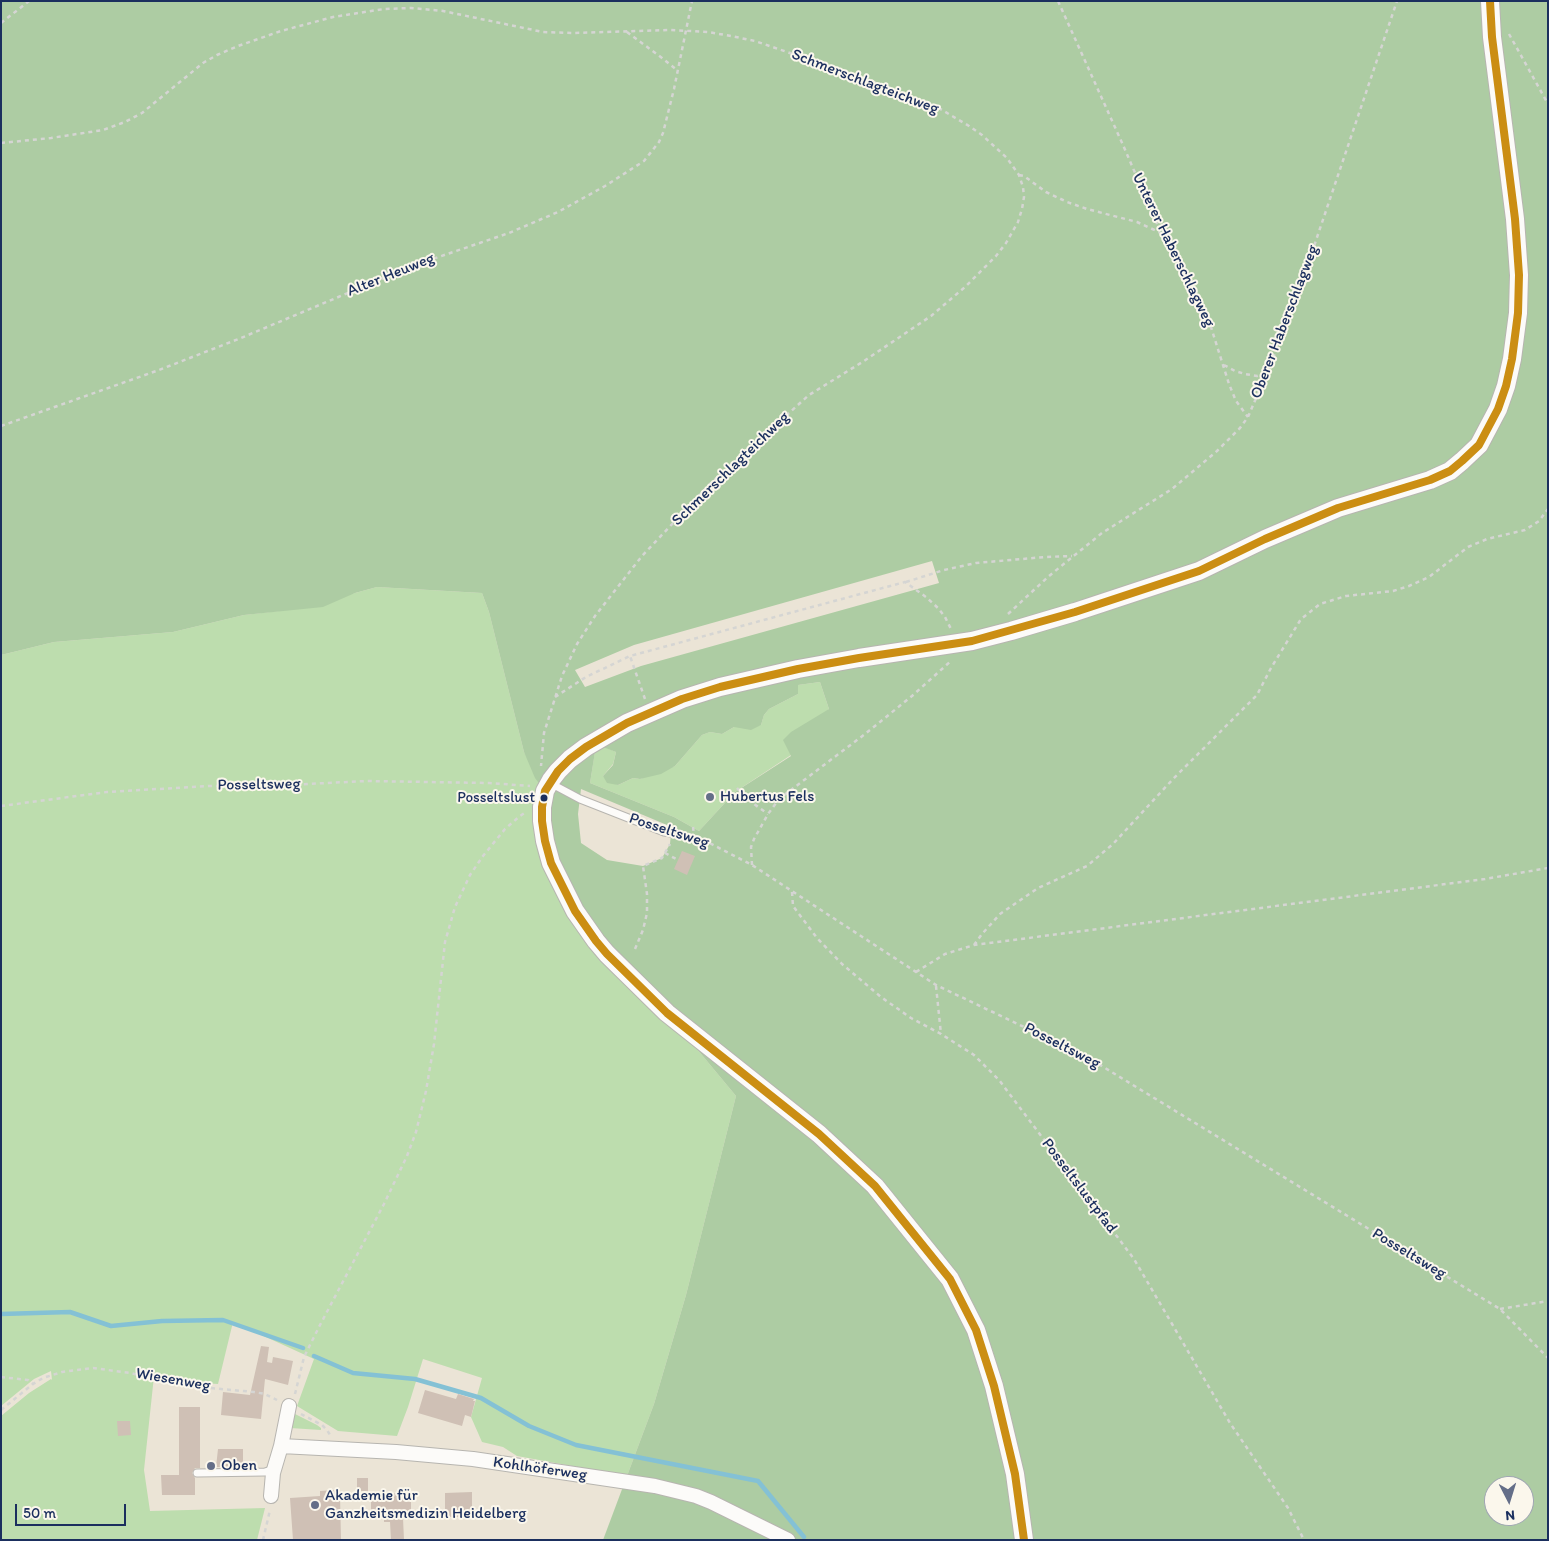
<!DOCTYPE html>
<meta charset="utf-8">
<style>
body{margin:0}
#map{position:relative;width:1549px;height:1541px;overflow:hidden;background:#ebe4d6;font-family:Itim,sans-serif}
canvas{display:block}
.frame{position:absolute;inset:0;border:2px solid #1b2f5e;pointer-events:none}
.north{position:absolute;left:1484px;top:1476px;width:50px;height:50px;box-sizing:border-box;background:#fbf7ec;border:1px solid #a1a7b3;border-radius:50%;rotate:175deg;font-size:14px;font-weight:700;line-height:20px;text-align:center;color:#1b2f5e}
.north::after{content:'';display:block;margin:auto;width:18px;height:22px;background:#646e88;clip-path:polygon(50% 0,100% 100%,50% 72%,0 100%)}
.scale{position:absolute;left:15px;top:1504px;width:111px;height:22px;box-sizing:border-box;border:2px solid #1b2f5e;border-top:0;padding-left:6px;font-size:15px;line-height:18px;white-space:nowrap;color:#1b2f5e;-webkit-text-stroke:4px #fbf7ec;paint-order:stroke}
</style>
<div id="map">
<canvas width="1549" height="1541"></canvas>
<div class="frame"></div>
<div class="north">N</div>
<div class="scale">50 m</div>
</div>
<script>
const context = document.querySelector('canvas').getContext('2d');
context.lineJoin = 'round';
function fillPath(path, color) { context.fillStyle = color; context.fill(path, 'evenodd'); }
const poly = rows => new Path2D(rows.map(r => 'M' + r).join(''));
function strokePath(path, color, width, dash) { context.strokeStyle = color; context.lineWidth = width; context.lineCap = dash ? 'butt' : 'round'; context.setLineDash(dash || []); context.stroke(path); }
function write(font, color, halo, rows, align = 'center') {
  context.font = font + ' Itim,sans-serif'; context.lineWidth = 4; context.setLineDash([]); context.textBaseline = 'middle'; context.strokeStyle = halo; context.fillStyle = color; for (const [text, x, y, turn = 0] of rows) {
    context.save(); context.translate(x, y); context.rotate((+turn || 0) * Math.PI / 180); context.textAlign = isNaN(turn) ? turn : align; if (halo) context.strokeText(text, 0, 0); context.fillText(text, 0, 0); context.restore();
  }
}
fillPath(poly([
 [377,587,482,593,489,612,524,752,667,1013,736,1096,686,1295,654,1404,627,1476,517,1456,503,1447,482,1442,471,1417,482,1378,423,1359,408,1407,397,1436,338,1431,297,1406,314,1359,233,1322,218,1384,187,1382,154,1376,144,1470,150,1511,265,1508,257,1540,1,1540,1,1416,29,1393,51,1379,52,1380,51,1371,34,1379,1,1406,1,655,54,642,173,632,244,615,279,611,355,593],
 [820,682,829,709,791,755,735,792,699,831,674,817,590,783,595,751,603,746,616,752,613,764,603,776,618,785,633,778,640,779,675,766,702,735,710,732,722,734,734,727,761,725,764,715,769,709,798,694,798,685],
 [293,1413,317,1425,321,1428,321,1430,290,1428]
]), '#bdddae');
fillPath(poly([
 [1,1,1548,1,1548,1540,603,1540,654,1404,686,1295,736,1096,667,1013,633,980,557,878,545,791,535,778,524,752,489,612,482,593,377,587,355,593,323,607,244,615,173,632,54,642,1,655],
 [932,561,939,583,914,590,641,666,585,687,575,670,634,645],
 [820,682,829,709,791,732,783,740,791,756,735,792,699,831,674,817,590,783,595,752,603,747,616,752,613,765,603,776,607,783,618,785,633,778,640,779,661,774,675,766,702,735,710,732,722,734,734,727,751,730,761,725,764,715,769,709,798,694,798,685],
 [581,789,667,825,671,833,670,844,662,858,643,866,607,860,581,843,578,814],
 [1494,1486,1524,1486,1524,1516,1494,1516]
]), '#adcca3');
strokePath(poly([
 [1,1314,70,1312,111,1326,162,1321,223,1320,303,1348],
 [314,1356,353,1373,415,1379,481,1398,529,1426,576,1445,758,1481,804,1537]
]), '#84c1d5', 4.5);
fillPath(poly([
 [682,851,695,856,687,875,674,869],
 [261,1346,269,1347,267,1362,272,1363,273,1357,293,1361,288,1385,265,1379,261,1419,221,1415,223,1392,250,1395],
 [425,1390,456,1399,458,1394,474,1399,473,1401,475,1401,471,1417,465,1415,462,1426,418,1413],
 [179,1407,200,1407,200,1468,195,1468,192,1473,195,1478,195,1495,162,1495,161,1475,179,1475],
 [117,1421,130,1421,131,1435,118,1436],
 [218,1449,243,1449,243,1467,216,1467],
 [357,1478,368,1478,368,1491,357,1491],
 [334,1490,335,1495,340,1495,341,1540,293,1540,290,1498,320,1496,320,1491],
 [472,1492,472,1517,445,1517,445,1493],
 [411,1493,411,1517,403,1518,404,1540,391,1540,390,1522,384,1522,384,1518,371,1518,371,1494]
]), '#cfc0b5');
const service = poly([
 [550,783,580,799,664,832,671,833],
 [197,1473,265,1472,274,1469]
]);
const minor = poly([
 [281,1446,396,1452,473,1459,655,1486,696,1496,711,1502,788,1540],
 [271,1496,273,1473,281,1446,289,1406]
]);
const tertiary = poly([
 [1024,1540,1015,1474,994,1386,976,1330,950,1279,875,1186,819,1134,667,1013,607,954,596,941,575,911,551,863,545,841,542,821,542,807,545,791,551,780,558,771,570,759,586,747,627,723,682,699,720,687,798,669,859,658,972,641,1011,631,1075,612,1199,571,1265,539,1338,508,1430,480,1450,471,1462,461,1479,445,1498,409,1506,386,1512,359,1518,313,1519,275,1515,219,1492,37,1490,1]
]);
strokePath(service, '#b7b5b0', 9);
strokePath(minor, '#b7b5b0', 16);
strokePath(tertiary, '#b7b5b0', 20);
strokePath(poly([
 [1058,1,1123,145,1161,233,1168,240,1175,249,1199,298,1210,324,1229,384,1236,401,1248,417],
 [1,23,29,1],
 [627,32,662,58,678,71],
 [1509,34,1548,104],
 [1,143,51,138,103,130,125,122,142,113,203,63,217,55,238,46,281,31,333,17,384,9,411,8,443,11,543,32,573,33,671,30,708,32,731,36,755,41,883,85,937,107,969,126,982,135,1007,158,1019,175,1023,187,1024,197,1022,209,1018,222,1006,243,996,256,965,287,931,316,864,361,809,395,710,484,642,556,595,616,577,644,562,676,544,733,541,766],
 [1019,175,1024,176,1046,192,1067,202,1087,209,1137,222,1161,233],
 [1224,365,1235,371,1245,374,1257,376,1266,373],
 [1,426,159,370,241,338,412,266,509,233,558,212,605,186,644,161,659,142,663,133,674,89,692,1],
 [906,582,944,570,976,563,1045,557,1072,556],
 [1008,614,1049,576,1102,533,1172,489,1217,451,1240,428,1248,417,1288,323,1397,1],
 [555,697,586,677,630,656],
 [645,699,630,656,905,582,926,597,938,608,945,617,951,629],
 [737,788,747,799,768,814],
 [1,806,107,792,209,786,267,786,367,781,489,783,530,786],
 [693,827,694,835],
 [680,834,694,835,752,865,936,985,1087,1057,1500,1309,1548,1358],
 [665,853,678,860],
 [752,865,751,847,754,839,768,814,779,799,865,734,912,696,952,660],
 [792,892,793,906,817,938,842,964,881,997,911,1018,941,1034,974,1055,999,1080,1134,1259,1230,1423,1288,1508,1304,1540],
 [974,945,982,934,1000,914,1038,888,1087,866,1113,844,1173,779,1257,695,1271,668,1301,619,1320,604,1346,596,1393,591,1409,586,1429,577,1468,547,1487,539,1525,530,1539,521,1548,509],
 [635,949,643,930,647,913,647,894,643,866,662,858,670,844],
 [916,972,945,954,974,945,1485,879,1548,868],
 [936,986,941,1034],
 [1500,1309,1548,1301],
 [1,1377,28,1380,33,1384],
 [295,1394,304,1357,320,1325,384,1204,407,1156,416,1132,426,1091,434,1044,445,942,455,907,470,875,483,856,505,829,520,816,526,812],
 [1,1410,33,1384,43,1378,62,1372,93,1368,130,1373,188,1386,254,1392,265,1394,277,1400],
 [301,1414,322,1425,327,1430,330,1435],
 [263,1540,270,1510]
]), '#d5d5d3', 2.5, [4, 4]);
strokePath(service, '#fcfbf9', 7);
strokePath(minor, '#fcfbf9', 14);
strokePath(tertiary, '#fcfbf9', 18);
strokePath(poly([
 [1024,1540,1015,1474,994,1386,976,1330,950,1279,875,1186,819,1134,667,1013,607,954,596,941,575,911,551,863,545,841,542,821,542,807,545,791,558,771,570,759,586,747,627,723,682,699,720,687,798,669,859,658,972,641,1075,612,1199,571,1265,539,1338,508,1430,480,1450,471,1462,461,1479,445,1498,409,1506,386,1512,359,1518,313,1519,275,1515,219,1492,37,1490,1]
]), '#cb8e13', 8);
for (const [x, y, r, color] of [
 [710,797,5,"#646e88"],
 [544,798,4.5,"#1b2f5e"],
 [211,1466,5,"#646e88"],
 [315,1505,5,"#646e88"]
]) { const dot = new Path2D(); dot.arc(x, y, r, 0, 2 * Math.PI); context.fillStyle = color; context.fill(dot); strokePath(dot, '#fbf7ec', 2); }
write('15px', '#1b2f5e', '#fbf7ec', [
 ["Posseltslust",535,798]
], 'right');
write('16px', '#1b2f5e', '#fbf7ec', [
 ["Schmerschlagteichweg",865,82,21],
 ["Unterer Haberschlagweg",1173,250,64],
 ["Alter Heuweg",391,275,-22],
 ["Oberer Haberschlagweg",1285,322,-69],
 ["Schmerschlagteichweg",731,469,-44],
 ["Posseltsweg",259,785,-1],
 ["Posseltsweg",669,831,18],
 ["Posseltsweg",1062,1046,27],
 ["Posseltslustpfad",1079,1186,53],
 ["Posseltsweg",1409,1254,31],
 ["Wiesenweg",173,1380,10],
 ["Kohlhöferweg",540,1469,8]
]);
write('16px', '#1b2f5e', '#fbf7ec', [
 ["Hubertus Fels",720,797],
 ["Oben",221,1466],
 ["Akademie für",325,1496],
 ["Ganzheitsmedizin Heidelberg",325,1514]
], 'left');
</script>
